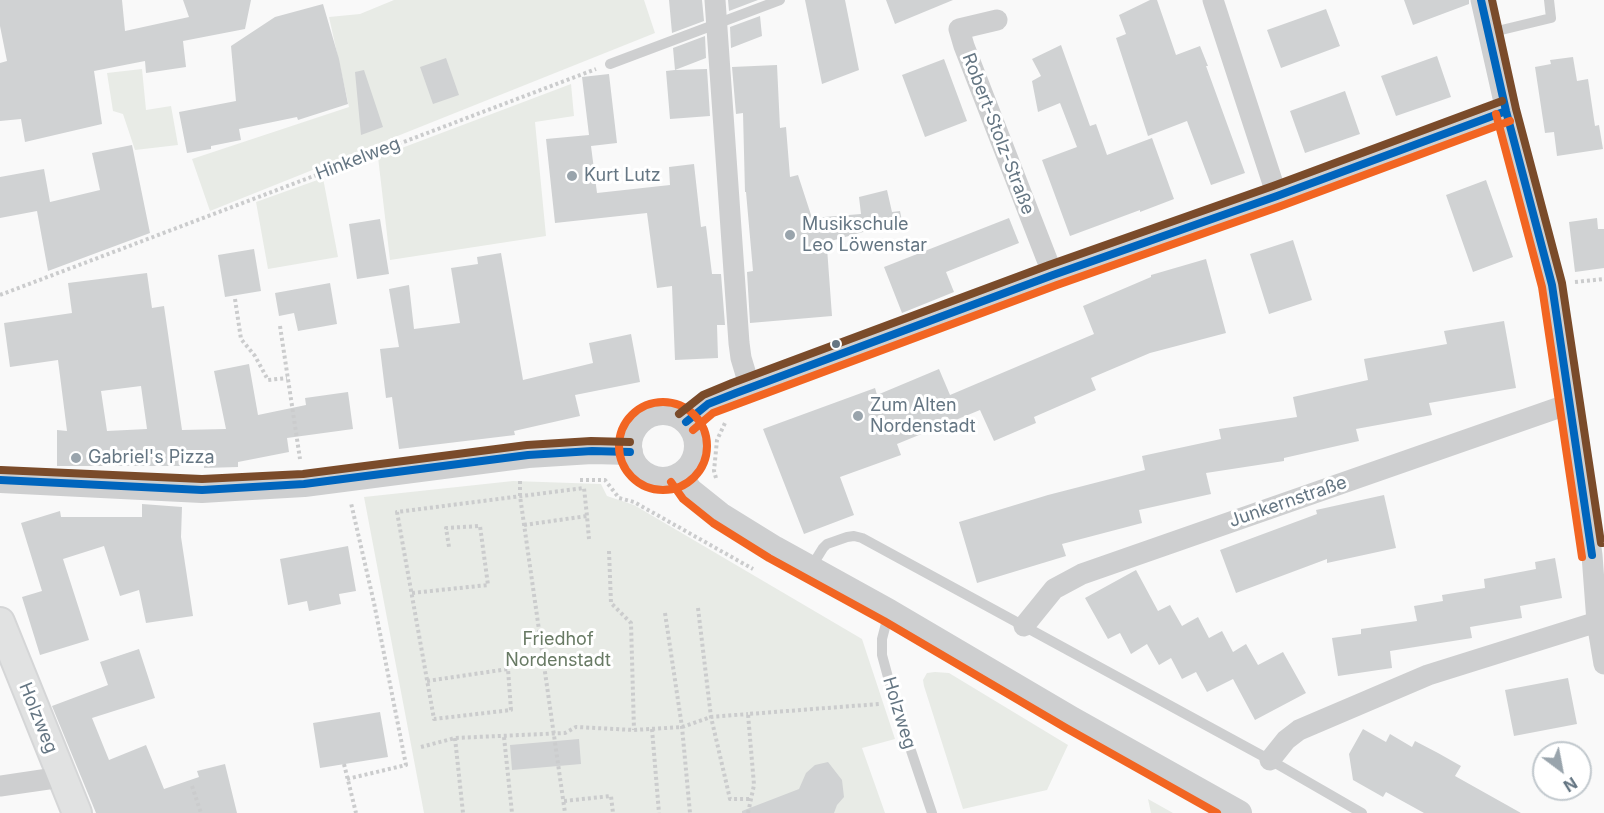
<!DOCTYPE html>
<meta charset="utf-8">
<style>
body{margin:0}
#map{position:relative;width:1604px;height:813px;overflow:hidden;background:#f9f9f9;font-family:Inter,sans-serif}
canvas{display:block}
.north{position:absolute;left:1532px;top:741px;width:60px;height:60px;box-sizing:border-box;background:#fff;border:2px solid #c1c8cd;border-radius:50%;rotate:148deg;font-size:16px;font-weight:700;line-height:24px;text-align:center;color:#657683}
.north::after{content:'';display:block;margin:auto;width:21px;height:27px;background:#99a4ac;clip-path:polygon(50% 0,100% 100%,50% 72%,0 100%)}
</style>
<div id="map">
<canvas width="1604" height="813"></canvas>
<div class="north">N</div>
</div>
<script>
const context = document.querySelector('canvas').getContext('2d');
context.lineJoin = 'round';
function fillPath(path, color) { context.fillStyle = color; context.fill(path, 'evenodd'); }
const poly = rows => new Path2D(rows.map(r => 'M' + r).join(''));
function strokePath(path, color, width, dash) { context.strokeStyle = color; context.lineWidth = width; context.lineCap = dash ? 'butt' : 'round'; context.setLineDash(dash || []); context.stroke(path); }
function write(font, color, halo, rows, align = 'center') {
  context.font = font + ' Inter,sans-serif'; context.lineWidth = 6; context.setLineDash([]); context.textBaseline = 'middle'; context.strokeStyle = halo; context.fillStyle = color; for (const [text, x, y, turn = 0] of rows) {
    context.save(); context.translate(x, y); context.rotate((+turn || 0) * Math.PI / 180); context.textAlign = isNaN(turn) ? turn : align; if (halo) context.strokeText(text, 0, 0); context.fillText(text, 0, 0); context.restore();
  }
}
fillPath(poly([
 [394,0,644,0,655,33,210,211,192,159,349,107,329,17,360,14],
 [142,69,146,110,171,106,178,145,135,150,123,114,113,111,107,73],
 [571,84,574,116,535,122,546,236,390,260,378,157],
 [323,178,338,257,268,269,256,202],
 [513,481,601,484,607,496,634,505,862,639,895,739,862,748,885,813,424,813,364,497],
 [935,672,949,673,1068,745,1047,790,963,809,924,686,923,680,927,673],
 [1148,799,1173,813,1151,813]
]), '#e8ebe6');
fillPath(poly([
 [0,0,122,0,125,31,189,17,183,0,251,0,245,29,183,41,186,67,146,73,145,61,94,71,102,124,25,142,21,119,0,121,0,63,7,61,0,26],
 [669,0,702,0,704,21,672,33],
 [728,0,758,0,729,11],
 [805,0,845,0,859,70,822,84],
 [886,0,953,0,895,24],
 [1150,0,1157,0,1176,55,1200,46,1208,66,1206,66,1245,173,1211,185,1187,121,1148,136,1116,38,1126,34,1119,15],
 [1404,0,1469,0,1469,4,1413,25],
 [323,4,339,59,348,104,298,120,297,117,239,129,241,140,211,146,211,149,187,153,179,112,236,101,231,46,275,17],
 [1326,9,1340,46,1281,68,1267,30],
 [760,16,762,36,731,48,730,27],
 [705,36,706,58,675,70,707,69,710,116,670,119,666,71,675,70,673,48],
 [1061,45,1090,126,1096,124,1107,155,1152,138,1174,199,1140,212,1140,210,1070,236,1042,160,1077,147,1060,103,1038,112,1032,81,1041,76,1032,59],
 [1437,56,1451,97,1396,116,1381,76],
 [1573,57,1577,81,1588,79,1595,126,1599,125,1603,149,1557,156,1554,132,1545,133,1535,67,1551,64,1550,60],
 [446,58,459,95,433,104,420,67],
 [944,59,967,121,925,137,902,75],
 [777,65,780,128,786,127,790,177,798,175,812,218,861,214,859,197,887,190,892,212,900,211,902,221,831,241,832,248,827,248,832,316,750,323,747,272,753,271,746,192,745,192,743,113,736,114,732,67],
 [364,70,383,127,361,135,355,72],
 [609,74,617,143,591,146,597,193,670,185,669,167,694,164,701,227,706,226,712,274,721,274,725,325,717,325,718,358,675,360,672,286,657,288,647,213,555,223,546,139,589,135,582,77],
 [1345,91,1360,134,1305,153,1290,111],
 [132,145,150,233,48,271,37,211,0,218,0,177,44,169,50,202,100,190,92,153],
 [1486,180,1513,257,1473,272,1446,195],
 [1009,218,1019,243,946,272,954,292,902,313,884,267],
 [1597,218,1598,229,1604,229,1604,268,1575,272,1569,222],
 [380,219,389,274,357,279,349,224],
 [1293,240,1312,300,1269,314,1250,254],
 [254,249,261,291,225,297,218,255],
 [501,253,523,380,593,363,589,343,631,334,640,382,575,395,580,416,514,431,515,435,399,449,392,397,386,398,380,349,399,347,389,289,409,285,414,329,460,323,451,268,478,264,477,257],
 [1206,259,1226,333,1150,353,1091,378,1096,390,1034,417,1036,423,994,441,980,410,897,444,901,455,840,477,854,515,804,534,763,429,875,388,877,395,939,369,950,395,1094,334,1083,306,1151,277,1151,275],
 [147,273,152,308,164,306,182,430,226,429,214,371,249,364,258,415,306,405,305,398,348,392,353,429,287,438,289,452,238,462,238,467,204,468,204,466,57,466,57,430,67,431,58,360,10,367,4,323,72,313,68,283],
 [141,386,147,429,107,431,101,391],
 [330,283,337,324,298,331,294,313,279,316,275,293],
 [1504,321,1516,388,1429,403,1432,415,1356,429,1359,441,1284,458,1284,461,1206,473,1211,494,1139,510,1142,523,1062,544,1066,556,977,583,959,522,1048,495,1145,470,1142,456,1221,439,1219,429,1297,417,1293,397,1368,380,1364,359,1447,344,1444,331],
 [1384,495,1396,548,1327,563,1327,559,1236,593,1220,550,1317,514,1316,510],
 [142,504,182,507,181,537,193,616,146,623,139,590,120,596,104,546,63,559,89,640,40,655,22,597,42,591,21,523,60,511,61,517,142,517],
 [348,546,356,591,339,594,341,604,309,611,307,601,288,605,280,559],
 [1555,558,1562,598,1520,606,1522,618,1470,627,1472,638,1390,651,1392,668,1338,676,1332,638,1361,634,1361,629,1417,621,1414,606,1443,601,1442,595,1485,588,1484,579,1536,569,1535,562],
 [1136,570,1158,611,1170,605,1182,626,1198,617,1209,638,1222,631,1233,652,1246,644,1258,665,1283,652,1306,693,1255,720,1233,679,1207,692,1196,672,1182,679,1171,658,1159,665,1147,644,1131,654,1120,633,1108,639,1085,598],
 [139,649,155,698,92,718,109,760,146,745,164,789,199,777,197,771,225,764,237,813,96,813,52,706,108,685,100,662],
 [1568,678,1577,724,1514,736,1505,690],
 [380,712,388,757,320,768,313,723],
 [1363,729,1386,742,1390,734,1412,747,1415,741,1438,753,1461,766,1455,776,1521,813,1424,813,1386,792,1383,797,1353,780,1349,754],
 [579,739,581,764,512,770,510,745],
 [828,762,842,780,844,797,837,805,834,813,742,813,742,811,799,789,806,773,815,765]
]), '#d0d2d3');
const secondary = poly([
 [0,622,77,813]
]);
strokePath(secondary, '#d5d6d7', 32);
strokePath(poly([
 [1575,282,1604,279],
 [0,295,596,69],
 [235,299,241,339,255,356,268,380,287,378],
 [280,326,300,459],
 [716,478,714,471,717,440,725,423],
 [580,480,605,480,619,498,634,502,753,569],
 [520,481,520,496,565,813],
 [524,525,587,516,589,539],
 [609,551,611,603,631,623,634,730],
 [412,593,488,585,480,526,446,528,449,547],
 [698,608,711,717,730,799,751,799],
 [665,613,682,727,690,813],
 [427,681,508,669,511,710,434,719,397,512,584,488,587,516],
 [652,729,659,813],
 [504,737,512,813],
 [455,738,463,813],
 [421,747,455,738,565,733,576,727,634,730,682,727,711,717,748,714],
 [344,764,356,813],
 [347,779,406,765,374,603,351,503],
 [192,786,201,813],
 [564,801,611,796,613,813],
 [748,813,754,785,748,714,879,704]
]), '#cbcccd', 4, [3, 3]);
strokePath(poly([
 [1489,33,1551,18,1549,0],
 [610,64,780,0],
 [810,569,823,548,827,544,847,537,854,536,862,538,1270,760,1362,813],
 [889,612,882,639,882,655,895,703,932,813]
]), '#cecfd0', 10);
strokePath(poly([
 [715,0,739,343,741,358,750,388],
 [1213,0,1277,196],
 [1481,0,1506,111,1552,285,1592,555,1597,622,1604,664],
 [997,20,959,29,964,46,1053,275],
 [686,422,708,404,736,393,1053,275,1277,196,1506,111],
 [1024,626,1054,589,1082,574,1569,404],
 [1270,760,1286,740,1299,730,1428,675,1597,622],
 [0,786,62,777]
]), '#cecfd0', 21);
strokePath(poly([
 '629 446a34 34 0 1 1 68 0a34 34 0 1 1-68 0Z',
 [679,476,690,491,720,515,775,549,889,612,1071,719,1239,813],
 [0,480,202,490,234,488,304,484,528,455,592,451,630,452]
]), '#cecfd0', 26);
strokePath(secondary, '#e1e2e2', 28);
strokePath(poly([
 [1481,0,1506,111,1552,285,1592,555],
 [686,422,708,404,736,393,1053,275,1277,196,1506,111],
 [0,480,202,490,304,484,528,455,592,451,630,452]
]), '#0065bd', 8);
strokePath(poly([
 [1496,114,1542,287,1582,557],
 '619 446a44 44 0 1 1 88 0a44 44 0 1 1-88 0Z',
 [693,430,713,413,740,403,1057,285,1281,206,1510,121],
 [671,482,683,499,713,523,769,558,884,621,1066,728,1217,813]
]), '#f26522', 8);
strokePath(poly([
 [1492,0,1516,109,1562,283,1601,543,1602,543],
 [679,414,703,395,732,383,1049,265,1273,186,1502,101],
 [1,470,202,479,303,474,527,445,591,441,630,442]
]), '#7a4b2a', 8);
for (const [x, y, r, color] of [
 [572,176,6,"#99a4ac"],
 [790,235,6,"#99a4ac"],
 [836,344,5,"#657683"],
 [858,416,6,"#99a4ac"],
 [76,458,6,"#99a4ac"]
]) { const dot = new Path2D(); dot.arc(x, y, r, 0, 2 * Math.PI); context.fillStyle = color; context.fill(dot); strokePath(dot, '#fff', 2); }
write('18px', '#657683', '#fff', [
 ["Robert-Stolz-Straße",998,134,69],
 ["Hinkelweg",358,159,-21],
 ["Junkernstraße",1288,502,-19],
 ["Holzweg",899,713,73],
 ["Holzweg",38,718,68]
]);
write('18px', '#657683', '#fff', [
 ["Kurt Lutz",584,176],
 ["Musikschule",802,225],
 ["Leo Löwenstar",802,246],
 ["Zum Alten",870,406],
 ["Nordenstadt",870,427],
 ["Gabriel's Pizza",88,458]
], 'left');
write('18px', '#687a64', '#fff', [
 ["Friedhof",558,640],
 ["Nordenstadt",558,661]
]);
</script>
